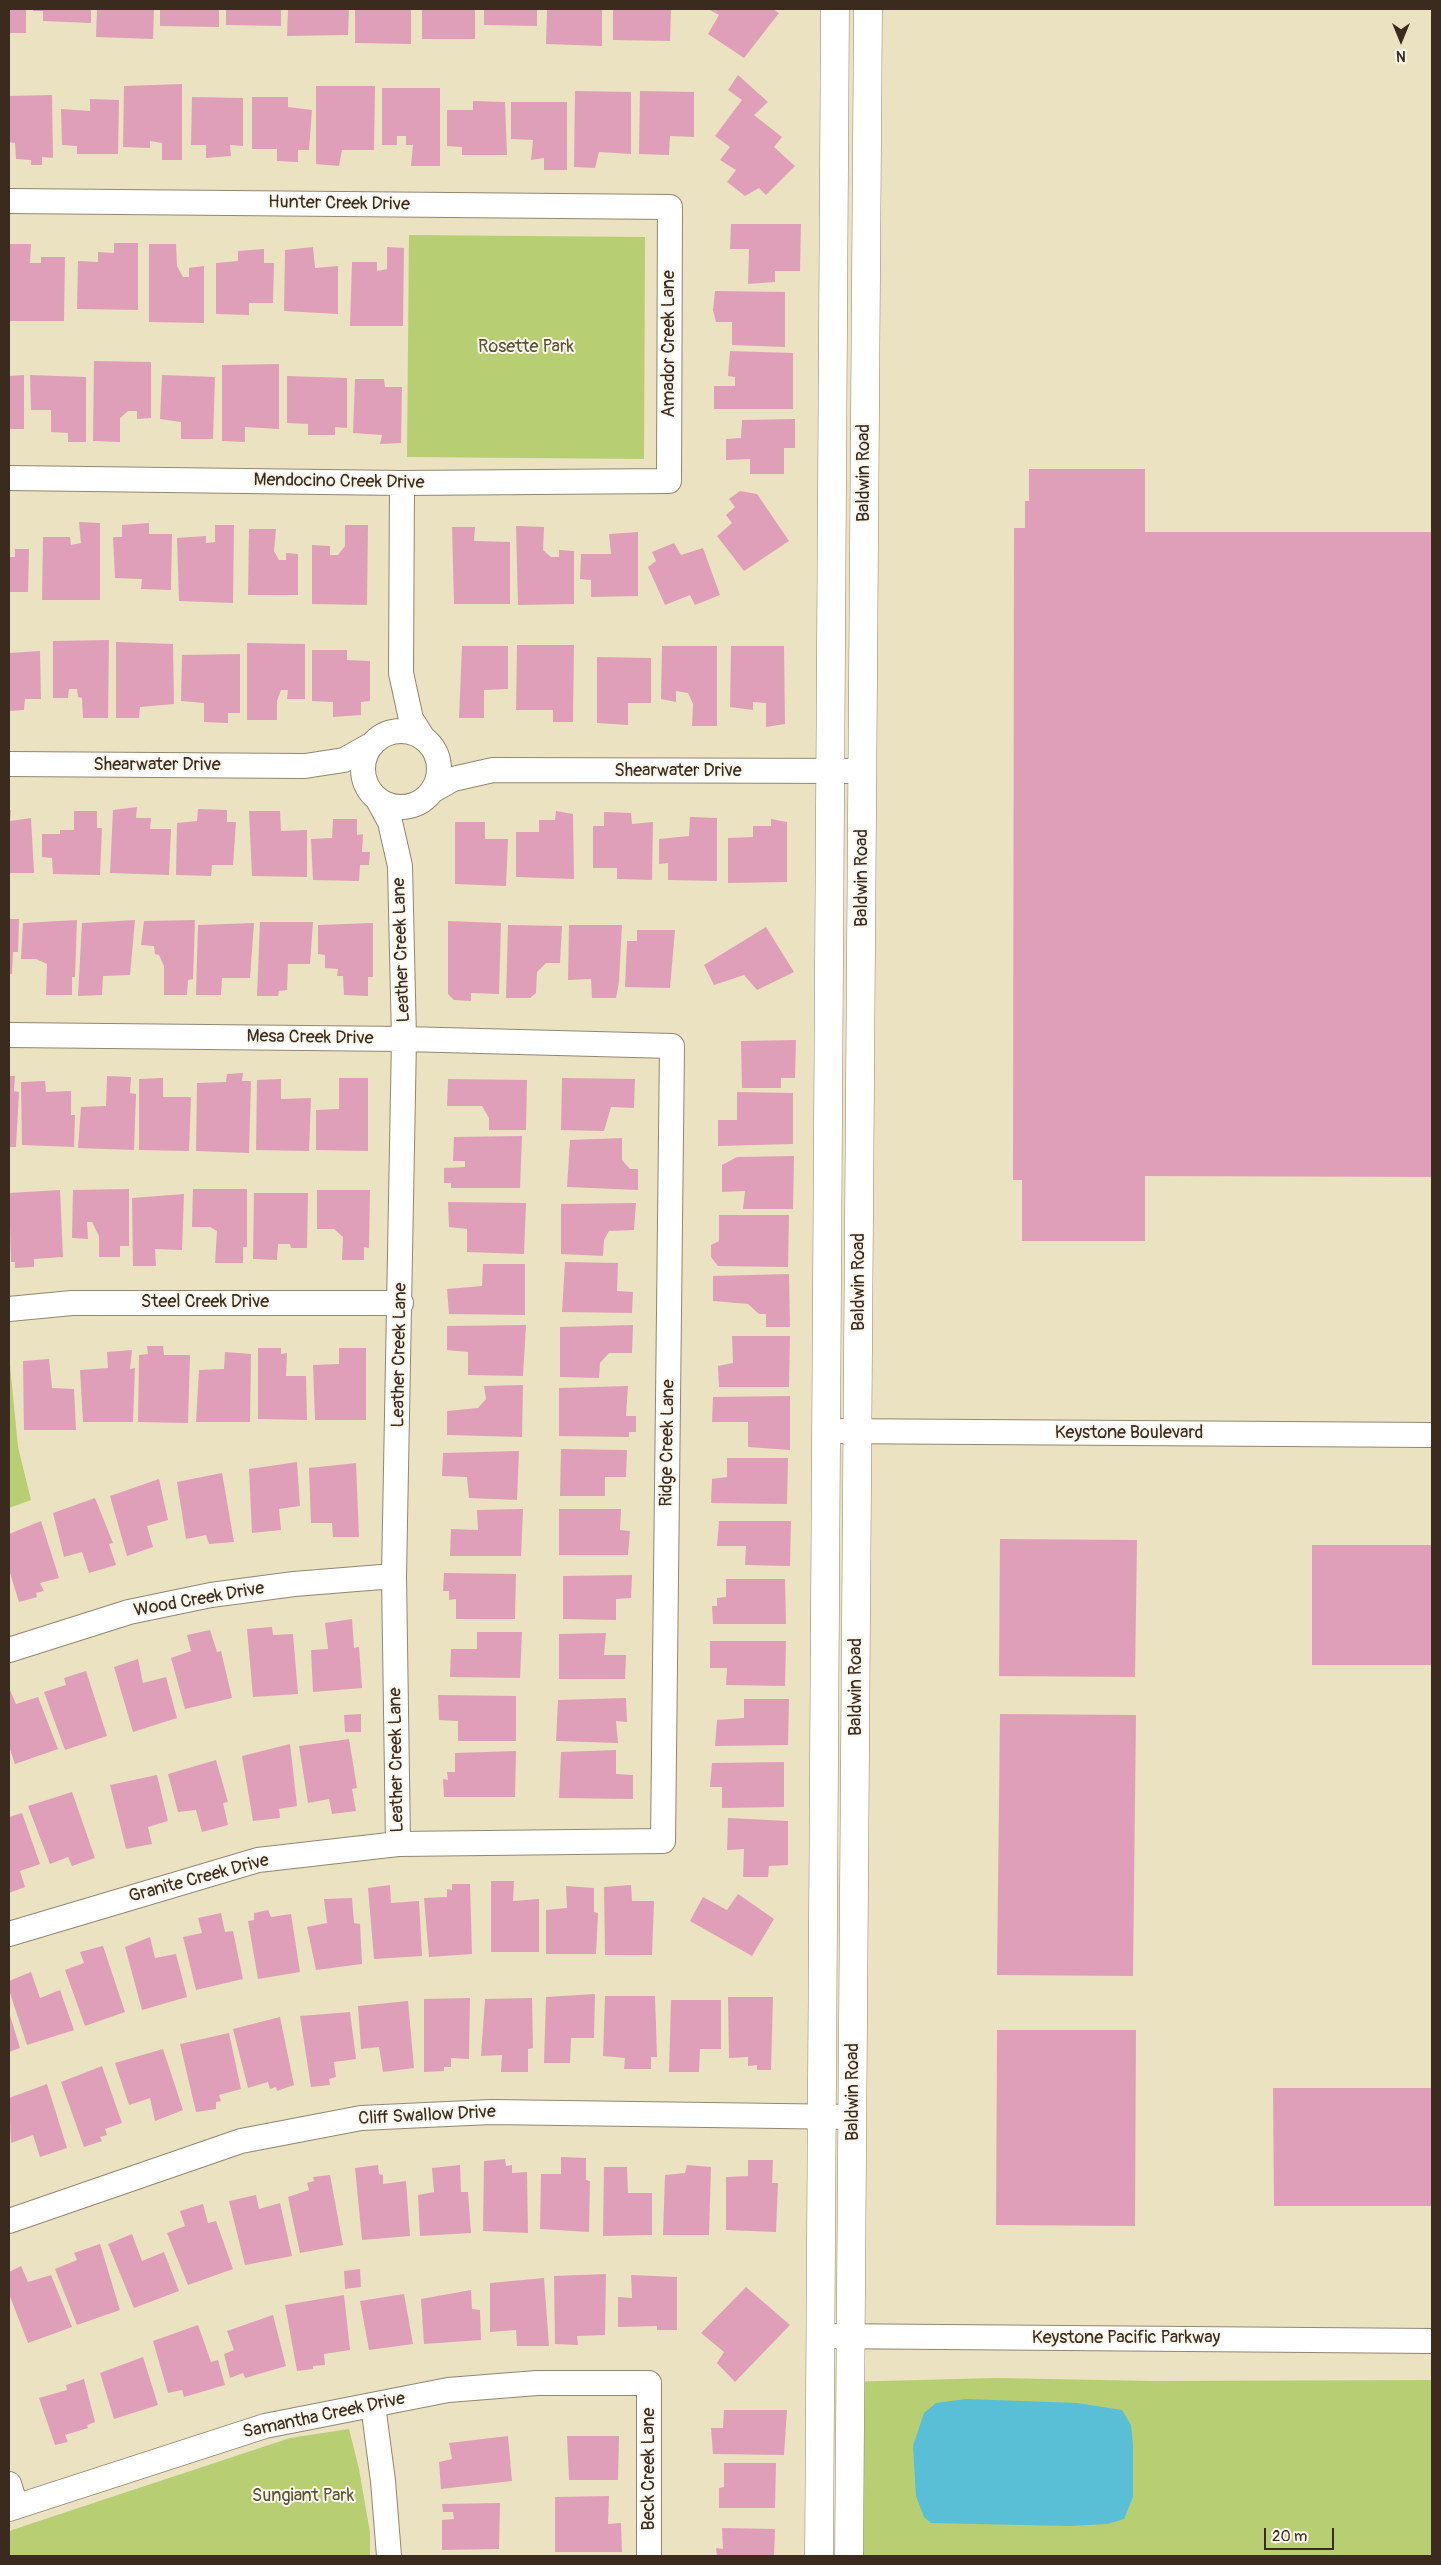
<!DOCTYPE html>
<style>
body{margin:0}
#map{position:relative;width:1441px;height:2565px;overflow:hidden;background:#ebe2c1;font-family:Pangolin,sans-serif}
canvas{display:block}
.frame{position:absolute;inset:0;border:10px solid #3b2a1e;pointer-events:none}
.north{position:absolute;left:1376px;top:15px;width:50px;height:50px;-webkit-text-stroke:4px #fbf7ec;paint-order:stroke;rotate:180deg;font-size:14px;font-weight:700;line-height:20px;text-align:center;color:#3b2a1e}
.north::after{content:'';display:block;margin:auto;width:18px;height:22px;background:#3b2a1e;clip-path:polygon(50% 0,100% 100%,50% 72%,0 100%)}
.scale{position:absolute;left:1264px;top:2528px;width:70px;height:22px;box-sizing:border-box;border:2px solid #3b2a1e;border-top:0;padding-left:6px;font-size:15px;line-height:18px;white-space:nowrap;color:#3b2a1e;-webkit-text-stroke:4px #fbf7ec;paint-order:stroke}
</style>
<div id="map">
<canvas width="1441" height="2565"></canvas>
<div class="frame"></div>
<div class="north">N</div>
<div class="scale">20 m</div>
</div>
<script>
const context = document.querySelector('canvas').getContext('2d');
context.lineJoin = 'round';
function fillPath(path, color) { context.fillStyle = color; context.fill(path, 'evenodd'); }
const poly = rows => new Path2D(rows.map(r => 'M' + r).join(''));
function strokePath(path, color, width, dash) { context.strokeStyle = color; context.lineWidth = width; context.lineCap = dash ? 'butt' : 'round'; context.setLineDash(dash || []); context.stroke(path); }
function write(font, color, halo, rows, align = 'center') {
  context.font = font + ' Pangolin,sans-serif'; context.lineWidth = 4; context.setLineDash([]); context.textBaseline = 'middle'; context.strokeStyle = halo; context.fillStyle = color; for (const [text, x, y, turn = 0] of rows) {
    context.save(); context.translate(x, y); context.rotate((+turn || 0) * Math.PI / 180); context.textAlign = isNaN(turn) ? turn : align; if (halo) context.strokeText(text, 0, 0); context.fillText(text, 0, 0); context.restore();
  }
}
fillPath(poly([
 [409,235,645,237,644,459,407,457],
 [9,1354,18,1447,31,1500,9,1508],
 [996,2378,1154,2381,1432,2380,1432,2556,841,2556,843,2382],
 [349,2429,359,2469,370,2533,370,2556,9,2556,9,2532,12,2530,290,2438]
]), '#b7ce72');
fillPath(poly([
 [966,2399,1077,2403,1122,2410,1131,2425,1133,2445,1133,2497,1124,2519,1107,2524,1069,2526,931,2523,924,2517,916,2496,913,2446,924,2413,936,2403]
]), '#58bfd6');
fillPath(poly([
 [9,9,26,9,26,33,9,33],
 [33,9,91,9,91,23,43,21,43,11,33,11],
 [97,9,154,9,153,39,96,37],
 [160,9,219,9,219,27,160,26],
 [226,9,281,9,281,26,226,25],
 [288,9,349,9,348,35,287,36],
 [355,9,411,9,411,44,355,43],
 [422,9,475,9,475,39,422,39],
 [484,9,537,9,537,26,484,25],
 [547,9,602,9,602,46,546,44],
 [613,9,671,9,670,41,613,40],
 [708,9,773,9,779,13,744,58,708,34,719,15],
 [738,75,768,102,754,115,782,137,774,147,795,166,766,195,759,188,745,196,727,182,736,170,720,160,730,147,715,136,742,100,728,90],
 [182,84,182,160,162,160,162,143,150,141,150,148,123,147,124,86],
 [316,86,375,86,374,150,342,150,339,166,316,164],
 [382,88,440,88,440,166,411,166,413,145,406,145,406,136,397,136,397,145,382,145],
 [575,91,631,92,631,154,599,152,595,168,574,167],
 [640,91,694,92,694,137,670,136,669,155,639,154],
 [52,95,53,158,42,157,42,165,31,165,31,160,16,159,15,143,9,142,9,96],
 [192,97,243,98,243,146,230,145,231,156,206,158,206,145,191,145],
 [252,97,288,97,288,107,312,110,309,150,298,150,298,162,277,161,277,149,252,149],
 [90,99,119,100,118,154,77,154,77,146,62,145,61,109,90,111],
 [473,101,505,102,507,155,462,155,462,147,447,146,447,110,473,110],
 [511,102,567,102,567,170,544,170,544,158,531,160,533,140,511,139],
 [731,224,801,224,800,271,775,271,775,282,748,284,749,249,730,249],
 [114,243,138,243,138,310,77,309,78,261,98,262,98,252,114,253],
 [9,244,31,244,30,263,41,263,41,257,65,257,64,321,9,321],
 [149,244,176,244,177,266,183,277,189,277,189,268,204,266,204,323,149,322],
 [313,247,315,268,338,266,338,314,284,311,285,250],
 [387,247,404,248,403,326,350,326,352,262,377,262,377,271,387,269],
 [264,249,264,263,274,263,273,303,249,303,249,315,216,314,216,263,238,261,238,251],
 [715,291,785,292,785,347,732,345,732,322,716,322,713,310],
 [730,351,793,353,793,409,714,409,714,386,735,386,735,377,728,376],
 [94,361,151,362,151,418,137,419,137,411,128,411,120,418,120,442,93,441],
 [279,364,279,429,245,427,245,442,222,441,222,365],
 [24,375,24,429,9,429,9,376],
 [30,375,86,377,86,442,68,442,68,433,51,432,51,410,31,410],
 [162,375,215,377,213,439,181,439,181,422,160,419],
 [287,376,347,378,347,428,335,427,335,435,308,435,308,424,287,423],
 [355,379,384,379,385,387,402,387,401,443,380,444,382,435,353,433],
 [795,419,795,448,784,448,784,474,750,474,750,459,726,460,726,439,741,438,742,420],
 [1029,469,1145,469,1145,532,1432,532,1432,1177,1145,1176,1145,1241,1022,1241,1022,1180,1013,1180,1014,528,1025,528,1025,501,1029,501],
 [740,491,757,494,789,541,744,571,717,536,732,523,726,515,735,507,729,499],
 [79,522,100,523,100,600,42,600,43,537,70,537,71,545,81,543],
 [149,523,149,534,172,534,171,590,141,589,142,579,115,578,113,537,122,537,122,525],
 [215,525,234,525,233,603,179,601,177,538,206,536,206,543,215,542],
 [345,525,368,525,367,605,312,604,312,545,330,546,330,555,338,555,345,546],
 [516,526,544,527,543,550,551,557,559,557,559,550,574,551,574,604,518,605],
 [452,527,475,527,474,541,510,542,510,604,454,604],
 [249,529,276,529,274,551,279,560,286,560,286,553,298,554,298,595,248,595],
 [638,532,638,596,591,597,591,580,580,579,581,554,611,554,609,534],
 [674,543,681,555,703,548,720,595,695,605,690,595,665,605,648,567,656,561,652,552],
 [15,549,29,549,28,592,9,592,9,557,15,557],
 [109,640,108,718,83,718,82,698,78,697,77,689,69,689,68,698,53,698,53,641],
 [116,642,173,644,174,704,140,707,139,718,116,718],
 [247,643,305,644,305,699,287,699,288,690,281,690,277,701,277,720,247,720],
 [517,645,574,645,573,722,553,722,553,710,516,710],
 [462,646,508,646,508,689,484,690,484,718,459,718],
 [662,646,717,646,717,726,692,726,693,704,688,693,676,691,676,702,661,699],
 [731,646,784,646,785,724,766,727,766,703,753,702,753,710,730,707],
 [312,650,347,650,347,660,370,661,370,701,361,702,361,715,333,717,333,702,312,701],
 [40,651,41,699,25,699,24,710,9,711,9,653],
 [240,654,240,713,228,713,228,723,204,722,204,703,181,701,182,655],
 [597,657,651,658,651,703,628,703,628,725,597,723],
 [137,807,136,818,151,818,150,829,171,829,169,875,110,873,113,810],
 [198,809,227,810,227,822,236,822,233,865,212,865,211,876,176,875,177,823,197,821],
 [9,810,11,810,10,821,31,818,34,873,9,873],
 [74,811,97,811,97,828,102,828,100,875,53,874,52,858,42,857,42,834,60,834,60,830,74,830],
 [249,811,280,811,281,831,307,830,307,877,252,876],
 [556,811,573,814,574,879,516,877,516,832,539,832,539,820,555,820],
 [604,812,631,813,632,824,653,822,652,880,617,879,617,868,593,868,593,826,604,826],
 [690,817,717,818,717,881,668,880,668,863,659,864,659,839,689,836],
 [333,819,357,819,357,835,363,834,362,852,370,852,369,865,360,865,359,881,313,880,311,839,332,838],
 [771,819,787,822,787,882,728,883,728,838,753,837,753,826,771,826],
 [455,822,485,822,485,839,508,839,506,886,455,884],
 [9,919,19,919,18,952,13,952,12,974,9,974],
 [77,920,75,977,72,977,72,995,46,995,47,964,36,959,21,959,23,923],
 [135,920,130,975,103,976,102,995,78,996,82,923],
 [195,920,193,979,188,980,187,995,164,995,164,966,159,955,155,954,154,946,141,945,144,921],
 [448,921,501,923,499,994,471,993,471,1001,454,1000,448,994],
 [260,922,313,922,310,964,288,964,287,990,279,991,278,996,257,996],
 [254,923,250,978,222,978,221,995,196,995,198,925],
 [373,923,373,977,368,977,368,996,344,995,343,976,337,976,338,969,325,968,325,955,318,954,318,925],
 [508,925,562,926,560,963,546,963,537,972,536,993,530,998,506,998],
 [569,925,622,925,619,982,616,998,592,998,591,979,568,980],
 [766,927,794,972,757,990,744,975,714,985,704,965],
 [637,930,675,930,670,988,625,987,627,941,637,941],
 [796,1040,795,1078,781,1078,781,1088,742,1088,741,1041],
 [243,1073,242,1081,251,1081,249,1153,196,1151,197,1083,226,1082,227,1074],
 [9,1076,15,1076,14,1091,19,1092,16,1147,9,1147],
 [107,1076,131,1077,130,1093,136,1094,134,1150,78,1148,81,1107,106,1106],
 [163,1078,163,1097,191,1097,189,1151,139,1150,139,1079],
 [339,1078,368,1078,368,1151,316,1150,316,1110,339,1109],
 [562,1078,635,1079,634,1108,611,1107,604,1131,561,1130],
 [281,1079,281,1099,311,1098,309,1151,256,1150,257,1080],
 [448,1079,527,1080,526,1130,489,1130,489,1118,482,1106,447,1106],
 [45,1081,46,1092,71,1091,71,1115,75,1115,74,1147,22,1145,21,1082],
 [737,1092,793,1093,793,1144,718,1146,718,1120,737,1120],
 [522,1136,520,1188,451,1188,451,1183,444,1183,444,1168,465,1167,465,1161,453,1161,454,1137],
 [622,1138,622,1160,630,1169,638,1169,638,1190,567,1187,570,1140],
 [794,1156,793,1209,743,1209,745,1191,722,1192,722,1165,737,1157],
 [129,1189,129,1246,120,1246,120,1257,99,1257,99,1236,92,1222,87,1222,88,1239,72,1238,73,1190],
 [193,1189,247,1189,247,1247,243,1247,243,1263,215,1263,217,1231,210,1227,192,1227],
 [60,1190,63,1257,34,1259,34,1267,15,1268,15,1262,11,1262,9,1193],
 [317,1190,370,1190,369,1248,364,1247,364,1260,342,1260,343,1237,334,1229,317,1229],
 [254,1193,308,1193,307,1248,291,1248,290,1244,278,1244,277,1260,253,1259],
 [184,1194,182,1250,155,1249,156,1266,133,1266,132,1198],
 [448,1202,526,1203,524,1254,467,1252,467,1229,449,1227],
 [636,1203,634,1230,609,1231,604,1240,603,1256,561,1254,561,1204],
 [719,1215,789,1215,788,1267,718,1266,711,1257,711,1245,719,1241],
 [565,1262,618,1263,617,1291,633,1292,632,1313,562,1312],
 [483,1264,525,1264,525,1315,449,1314,447,1289,482,1286],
 [789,1274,790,1327,766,1327,766,1314,759,1314,748,1304,713,1301,713,1276],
 [526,1325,523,1376,468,1375,468,1352,447,1350,447,1326],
 [633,1325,632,1353,609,1353,600,1363,599,1378,560,1377,560,1327],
 [732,1336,790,1336,789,1387,719,1387,718,1366,733,1363],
 [147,1346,163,1346,164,1355,190,1355,188,1423,138,1422,139,1355,148,1354],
 [258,1348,281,1348,281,1354,287,1353,286,1376,306,1376,307,1420,258,1419],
 [339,1348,366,1348,366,1420,315,1420,313,1365,339,1364],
 [132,1350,130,1369,135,1368,133,1422,83,1422,80,1370,108,1368,107,1352],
 [225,1352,251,1354,250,1422,196,1422,199,1370,224,1369],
 [49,1359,52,1388,74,1389,76,1430,24,1430,23,1361],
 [523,1385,522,1437,447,1435,447,1411,478,1408,486,1399,484,1386],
 [628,1386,626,1416,636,1416,636,1432,629,1432,629,1437,559,1436,559,1388],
 [790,1396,790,1450,748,1447,748,1422,712,1422,713,1397],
 [561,1449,627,1450,626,1477,605,1477,605,1496,560,1496],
 [519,1451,517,1500,469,1498,467,1477,442,1476,443,1453],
 [727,1458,788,1458,787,1504,711,1503,712,1479,727,1477],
 [297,1462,300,1506,279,1509,281,1530,252,1533,249,1469],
 [356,1463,359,1537,333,1537,332,1523,311,1523,309,1468],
 [222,1473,234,1542,209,1544,206,1535,186,1539,177,1482],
 [159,1479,168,1520,147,1526,153,1547,127,1556,110,1496],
 [95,1498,113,1543,109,1544,116,1565,89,1573,82,1552,64,1557,53,1513],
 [523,1509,521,1556,450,1556,451,1529,478,1530,477,1510],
 [559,1509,621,1509,620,1530,630,1531,628,1555,559,1555],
 [41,1521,59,1578,40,1583,44,1591,36,1593,37,1597,19,1602,9,1570,9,1534],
 [719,1521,791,1521,790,1566,745,1565,746,1546,717,1546],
 [1000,1539,1137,1540,1135,1677,999,1676],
 [1312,1545,1432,1545,1432,1665,1312,1665],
 [444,1573,516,1574,515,1619,456,1619,456,1599,449,1600,449,1591,443,1591],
 [632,1575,631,1598,616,1599,616,1620,563,1619,563,1576],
 [726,1579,785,1579,786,1624,713,1624,712,1606,717,1606,717,1598,726,1597],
 [352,1619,354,1648,359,1647,362,1688,313,1692,311,1650,328,1649,325,1623],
 [272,1627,273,1635,293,1634,298,1694,253,1697,247,1629],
 [210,1630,217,1652,221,1651,232,1698,185,1709,171,1658,191,1651,187,1635],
 [477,1632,522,1632,520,1678,450,1677,451,1649,477,1649],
 [606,1633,604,1655,626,1655,625,1679,559,1679,559,1634],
 [710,1641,786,1641,785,1686,726,1685,727,1668,710,1668],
 [138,1659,143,1683,166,1677,177,1718,133,1732,114,1667],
 [86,1671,107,1736,65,1750,44,1692,66,1685,64,1678],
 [9,1688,16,1704,38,1697,58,1749,15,1764,9,1747],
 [438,1695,516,1696,516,1741,458,1741,458,1721,439,1720],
 [626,1698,627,1722,616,1721,618,1743,556,1741,558,1700],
 [744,1699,789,1699,788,1745,715,1746,717,1720,744,1718],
 [361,1714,361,1732,345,1732,344,1715],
 [1000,1714,1136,1715,1133,1976,997,1975],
 [349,1739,357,1788,352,1789,356,1811,332,1814,329,1799,308,1803,299,1746],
 [290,1744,297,1806,279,1809,280,1818,253,1821,242,1756],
 [616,1750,616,1774,633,1775,633,1799,559,1798,561,1752],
 [516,1751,515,1797,444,1797,443,1779,448,1780,447,1772,455,1772,455,1753],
 [216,1760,228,1802,223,1803,228,1825,202,1832,196,1810,178,1812,168,1774],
 [784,1762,784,1807,722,1808,722,1787,710,1787,712,1763],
 [157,1775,168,1821,148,1827,152,1844,126,1849,110,1785],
 [72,1792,95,1858,72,1866,68,1857,50,1864,28,1806],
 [22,1813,40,1864,20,1871,25,1887,9,1893,9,1817],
 [728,1818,788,1821,788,1865,769,1866,768,1877,743,1877,744,1849,727,1850],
 [491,1881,514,1881,513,1901,539,1899,539,1952,491,1952],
 [452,1884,470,1884,472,1954,429,1957,424,1898,447,1897,447,1889,452,1890],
 [390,1885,391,1903,419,1901,422,1956,374,1959,368,1888],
 [631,1885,632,1901,654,1901,652,1955,605,1955,604,1887],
 [566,1886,594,1888,594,1912,598,1913,596,1954,546,1954,546,1910,567,1908],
 [738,1894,774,1919,752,1956,690,1921,703,1897,727,1910],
 [352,1898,354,1923,360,1924,362,1964,316,1970,307,1927,327,1923,324,1899],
 [268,1910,271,1917,291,1914,300,1972,258,1979,248,1921,254,1920,254,1913],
 [221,1913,225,1932,233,1931,243,1979,196,1990,183,1937,202,1933,198,1918],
 [150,1937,155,1958,176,1954,187,1997,142,2010,125,1947],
 [103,1946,125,2012,85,2026,65,1970,84,1963,80,1952],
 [31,1972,40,1998,60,1990,74,2030,27,2045,9,1990,9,1981],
 [595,1994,594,2038,571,2038,570,2063,544,2063,546,1997],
 [605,1996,655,1996,657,2057,651,2057,651,2069,624,2069,625,2058,603,2056],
 [728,1997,773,1997,771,2070,757,2070,757,2065,748,2066,748,2057,729,2058],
 [470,1998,469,2059,451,2058,451,2067,444,2067,444,2071,424,2072,424,1999],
 [532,1998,533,2048,528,2049,528,2072,501,2072,502,2055,481,2056,485,1999],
 [671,2000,721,2000,721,2049,700,2049,699,2072,669,2072],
 [408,2001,414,2068,383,2072,379,2047,361,2049,358,2006],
 [9,2012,20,2048,9,2052],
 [350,2012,356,2059,334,2062,336,2077,329,2079,330,2085,311,2087,300,2016],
 [280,2017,294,2085,277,2091,276,2087,270,2089,268,2082,248,2088,233,2029],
 [997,2030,1136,2030,1135,2226,996,2225],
 [229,2033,241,2089,219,2095,221,2101,216,2102,216,2109,196,2112,180,2044],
 [163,2049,183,2110,155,2121,150,2098,129,2105,115,2063],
 [102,2066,122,2123,105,2129,107,2135,100,2137,102,2141,84,2147,61,2082],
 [47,2084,67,2148,40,2157,33,2135,11,2143,9,2098],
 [1273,2088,1432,2088,1432,2206,1274,2206],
 [561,2157,586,2158,586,2180,590,2181,589,2232,540,2229,541,2174,561,2174],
 [505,2159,506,2166,512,2165,512,2173,527,2172,528,2233,483,2231,484,2161],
 [748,2160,773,2160,772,2183,778,2183,776,2232,726,2230,726,2177,748,2176],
 [378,2165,379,2174,383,2175,383,2184,406,2181,410,2236,362,2240,355,2168],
 [460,2165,461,2192,468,2192,471,2233,420,2236,418,2195,434,2192,432,2168],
 [687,2165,711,2167,709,2235,663,2235,665,2175,685,2173],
 [604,2167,627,2167,628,2193,652,2193,652,2235,603,2236],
 [330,2175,343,2245,300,2253,288,2197,309,2190,307,2183,314,2181,313,2177],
 [256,2195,259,2209,280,2203,292,2256,245,2265,229,2201],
 [203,2204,208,2223,216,2221,233,2269,188,2285,167,2233,185,2226,180,2211],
 [132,2234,142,2261,164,2252,179,2291,134,2308,108,2244],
 [100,2244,120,2310,77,2325,55,2269,77,2260,74,2253],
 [21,2266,28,2282,51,2275,72,2327,28,2343,9,2294,9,2272],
 [360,2269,361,2287,345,2289,344,2271],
 [606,2274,605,2335,577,2336,578,2345,555,2344,554,2276],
 [631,2275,677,2277,677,2330,657,2330,657,2326,618,2327,618,2297,632,2298],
 [544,2278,549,2346,517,2346,516,2330,490,2332,490,2283],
 [746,2287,790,2325,735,2382,717,2363,724,2352,701,2333],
 [471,2290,472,2309,480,2310,481,2340,424,2344,421,2299],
 [404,2294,413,2344,369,2350,360,2301],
 [344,2295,350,2350,324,2354,325,2365,313,2366,313,2369,297,2371,285,2305],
 [273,2315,286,2366,245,2378,243,2373,230,2378,224,2354,234,2350,227,2331],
 [198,2325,211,2362,218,2360,225,2385,184,2397,182,2390,168,2393,153,2341],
 [143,2357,158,2405,114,2419,100,2373],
 [84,2379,95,2422,87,2425,88,2428,65,2435,68,2442,55,2445,39,2398,67,2390,66,2385],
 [724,2410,787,2410,784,2455,713,2454,711,2428,723,2428],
 [508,2436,512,2481,441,2489,439,2462,452,2459,449,2443],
 [567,2436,619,2436,618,2480,569,2480],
 [724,2463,776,2463,775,2508,719,2508,719,2488,724,2487],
 [609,2496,608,2524,621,2523,622,2552,555,2552,555,2497],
 [500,2503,499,2549,442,2550,442,2520,454,2519,453,2512,443,2512,442,2504],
 [722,2528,775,2529,774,2556,717,2556,716,2548,723,2549]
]), '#e09fb9');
const minor = poly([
 [9,201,670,207,669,481,402,483,9,478],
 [402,483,401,673,411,719,423,738],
 '363 769a38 38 0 1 1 76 0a38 38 0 1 1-76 0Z',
 [9,764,305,766,344,760,369,746],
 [432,791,453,779,493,770,862,771],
 [378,800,390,822,400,866,404,1039,394,1576,398,1844],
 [9,1035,404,1039,672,1046,663,1841,398,1844,258,1860,9,1934],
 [9,1309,72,1303,401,1303],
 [826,1431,1432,1435],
 [9,1650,129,1612,211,1595,294,1584,394,1576],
 [9,2221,241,2141,361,2118,491,2112,852,2117],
 [820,2336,1432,2341],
 [373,2405,383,2481,389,2556],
 [9,2484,16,2506],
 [9,2509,265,2426,448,2390,537,2383,649,2383,649,2556]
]);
const major = poly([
 [819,2556,835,9],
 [849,2556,868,9]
]);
strokePath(minor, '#938670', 26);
strokePath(major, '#938670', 29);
strokePath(minor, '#fff', 24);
strokePath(major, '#fff', 28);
write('18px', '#3b2a1e', '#fbf7ec', [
 ["Hunter Creek Drive",339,204,1],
 ["Amador Creek Lane",669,344,-90],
 ["Baldwin Road",864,473,-90],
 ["Mendocino Creek Drive",339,482,1],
 ["Shearwater Drive",157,765],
 ["Shearwater Drive",678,771],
 ["Baldwin Road",862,878,-90],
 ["Leather Creek Lane",402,950,-92],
 ["Mesa Creek Drive",310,1038,1],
 ["Baldwin Road",859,1282,-90],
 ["Steel Creek Drive",205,1302],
 ["Leather Creek Lane",400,1355,-89],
 ["Keystone Boulevard",1129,1433],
 ["Ridge Creek Lane",668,1443,-89],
 ["Wood Creek Drive",199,1600,-10],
 ["Baldwin Road",856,1687,-90],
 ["Leather Creek Lane",397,1760,-91],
 ["Granite Creek Drive",199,1879,-15],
 ["Baldwin Road",853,2092,-90],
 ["Cliff Swallow Drive",427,2116,-3],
 ["Keystone Pacific Parkway",1126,2338],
 ["Samantha Creek Drive",324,2416,-12],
 ["Beck Creek Lane",649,2469,-90]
]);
write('18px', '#5a5333', '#fbf7ec', [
 ["Rosette Park",526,347],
 ["Sungiant Park",303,2496]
]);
</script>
